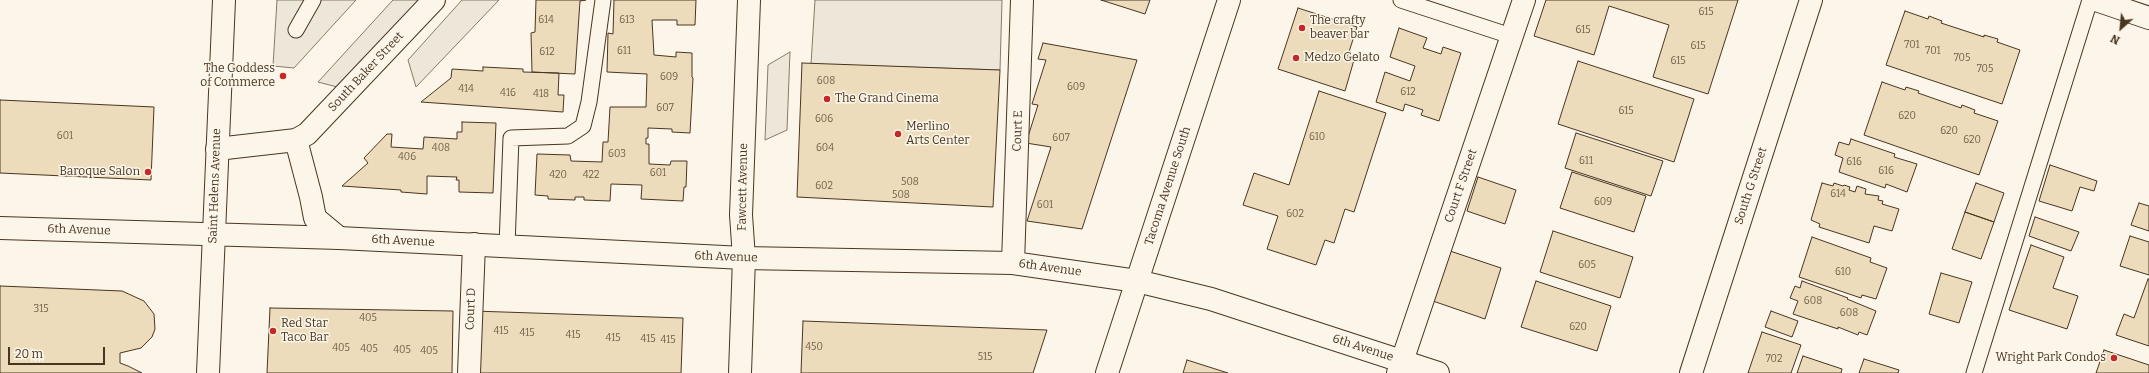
<!DOCTYPE html>
<style>
body{margin:0}
#map{position:relative;width:2149px;height:373px;overflow:hidden;background:#fbf6e9;font-family:Bitter,serif}
canvas{display:block}
.north{position:absolute;left:2101px;top:8px;width:40px;height:40px;-webkit-text-stroke:3px #fbf6e9;paint-order:stroke;rotate:207deg;font-size:11px;font-weight:700;line-height:16px;text-align:center;color:#4a3520}
.north::after{content:'';display:block;margin:auto;width:14px;height:18px;background:#4a3520;clip-path:polygon(50% 0,100% 100%,50% 72%,0 100%)}
.scale{position:absolute;left:8px;top:347px;width:97px;height:18px;box-sizing:border-box;border:2px solid #4a3520;border-top:0;padding-left:5px;font-size:12px;line-height:14px;white-space:nowrap;color:#4a3520;-webkit-text-stroke:3px #fbf6e9;paint-order:stroke}
</style>
<div id="map">
<canvas width="2149" height="373"></canvas>
<div class="north">N</div>
<div class="scale">20 m</div>
</div>
<script>
const context = document.querySelector('canvas').getContext('2d');
context.lineJoin = 'round';
function fillPath(path, color) { context.fillStyle = color; context.fill(path, 'evenodd'); }
const poly = rows => new Path2D(rows.map(r => 'M' + r).join(''));
function strokePath(path, color, width, dash) { context.strokeStyle = color; context.lineWidth = width; context.lineCap = dash ? 'butt' : 'round'; context.setLineDash(dash || []); context.stroke(path); }
function write(font, color, halo, rows, align = 'center') {
  context.font = font + ' Bitter,serif'; context.lineWidth = 3; context.setLineDash([]); context.textBaseline = 'middle'; context.strokeStyle = halo; context.fillStyle = color; for (const [text, x, y, turn = 0] of rows) {
    context.save(); context.translate(x, y); context.rotate((+turn || 0) * Math.PI / 180); context.textAlign = isNaN(turn) ? turn : align; if (halo) context.strokeText(text, 0, 0); context.fillText(text, 0, 0); context.restore();
  }
}
const parking = poly([
 [277,0,356,0,294,68,273,66,277,0],
 [393,0,426,0,345,89,318,82,393,0],
 [462,0,499,0,416,87,408,60,462,0],
 [815,0,1002,0,1000,70,811,64,815,0],
 [790,52,787,130,765,140,768,65,790,52]
]);
fillPath(parking, '#ede7d9');
strokePath(parking, '#887966', 1);
const building = poly([
 [536,0,586,0,580,1,575,74,532,72,531,33,535,32,536,0],
 [614,0,696,0,695,25,677,25,677,20,652,20,654,55,676,57,676,52,692,53,692,77,693,78,690,133,672,132,672,129,648,128,648,138,646,138,646,144,649,144,649,164,670,165,671,161,687,161,686,187,684,187,683,201,641,199,642,185,611,184,610,201,584,200,584,197,575,197,575,200,548,199,548,196,535,195,537,154,570,155,571,161,602,162,603,142,608,142,610,107,646,107,647,74,607,72,608,33,613,34,614,0],
 [1101,0,1150,0,1145,14,1101,0],
 [1546,0,1738,0,1708,94,1653,77,1669,25,1609,6,1594,55,1534,36,1546,0],
 [1298,8,1357,27,1347,58,1354,60,1345,91,1278,69,1298,8],
 [1905,11,1928,19,1929,16,1942,21,1941,23,1984,37,1984,35,1998,39,1997,42,2020,50,2002,104,1886,65,1905,11],
 [1399,28,1427,38,1423,48,1441,54,1443,47,1461,53,1439,121,1421,115,1423,110,1405,104,1403,111,1376,102,1385,72,1410,81,1415,66,1390,57,1399,28],
 [1043,43,1137,60,1082,229,1027,221,1051,147,1026,143,1038,105,1032,104,1046,60,1038,59,1043,43],
 [1578,61,1694,99,1674,162,1558,124,1578,61],
 [802,63,1000,70,993,207,797,197,802,63],
 [483,67,523,69,523,72,559,73,558,95,564,95,563,112,421,102,451,78,452,69,483,71,483,67],
 [1882,82,1905,90,1906,87,1919,91,1918,93,1961,108,1962,105,1975,110,1974,113,1998,121,1979,175,1864,135,1882,82],
 [1319,91,1386,113,1354,212,1345,209,1334,243,1325,240,1316,265,1267,249,1278,216,1243,205,1254,173,1289,185,1319,91],
 [0,100,154,107,151,180,0,173,0,100],
 [462,122,496,123,493,193,459,192,459,180,456,180,457,177,427,176,427,194,401,192,401,190,342,186,368,163,364,158,387,134,392,134,391,147,423,149,424,137,457,139,457,132,462,132,462,122],
 [1576,133,1663,161,1651,196,1565,168,1576,133],
 [1851,139,1895,154,1894,157,1917,164,1907,192,1886,184,1885,188,1839,172,1843,158,1835,155,1839,142,1849,145,1851,139],
 [2050,165,2097,181,2094,191,2080,187,2072,211,2039,201,2050,165],
 [1572,172,1646,196,1634,232,1560,208,1572,172],
 [1478,177,1516,190,1505,224,1467,211,1478,177],
 [1822,183,1833,186,1834,183,1843,186,1844,185,1850,187,1849,190,1855,192,1857,186,1866,189,1865,194,1879,196,1878,200,1883,201,1882,204,1899,209,1892,231,1874,226,1869,243,1819,227,1820,224,1811,220,1822,183],
 [1976,183,2004,193,1994,222,1965,212,1976,183],
 [2139,203,2149,206,2149,231,2131,225,2139,203],
 [1965,212,1994,222,1981,259,1952,249,1965,212],
 [2035,217,2079,232,2071,251,2029,236,2035,217],
 [1553,231,1633,257,1620,298,1540,272,1553,231],
 [2130,236,2149,242,2149,275,2120,266,2130,236],
 [1812,237,1871,258,1870,262,1887,268,1876,299,1862,295,1861,298,1799,277,1812,237],
 [2031,245,2064,257,2053,288,2078,296,2067,329,2009,310,2031,245],
 [1447,250,1501,268,1485,319,1430,300,1447,250],
 [1941,273,1972,282,1959,323,1929,314,1941,273],
 [2148,279,2149,279,2149,346,2116,335,2124,314,2134,318,2148,279],
 [1536,281,1611,306,1597,351,1521,327,1536,281],
 [1802,281,1848,298,1847,299,1876,311,1867,335,1859,332,1858,335,1838,327,1838,329,1793,314,1798,301,1790,298,1795,286,1800,288,1802,281],
 [0,286,122,291,144,301,154,314,155,329,152,337,141,348,120,353,120,363,128,366,142,373,0,373,0,286],
 [270,308,453,311,452,373,267,373,270,308],
 [473,311,683,318,681,373,470,373,473,311],
 [1771,311,1798,321,1792,337,1765,327,1771,311],
 [803,321,1047,330,1033,373,801,373,803,321],
 [1762,332,1801,345,1791,373,1748,373,1762,332],
 [2104,350,2149,365,2149,373,2096,373,2104,350],
 [1803,356,1842,369,1841,373,1797,373,1803,356],
 [1864,359,1899,370,1898,373,1859,373,1864,359],
 [1187,360,1228,373,1183,373,1187,360]
]);
fillPath(building, '#ecdcbc');
strokePath(building, '#4a3520', 1);
const lane = poly([
 [1401,0,1511,36],
 [296,30,313,0],
 [507,246,511,138,568,136,583,126,589,102,603,0],
 [1974,373,2090,0]
]);
const street = poly([
 [2096,0,2149,18],
 [296,140,311,197,315,218,339,238],
 [217,149,296,140,307,134,434,0],
 [1013,263,1022,0],
 [469,373,474,244],
 [740,373,744,258,741,215,749,0],
 [1398,373,1524,0],
 [1691,373,1811,0]
]);
const secondary = poly([
 [0,228,339,238,744,258,1013,263,1137,281,1107,373],
 [208,373,224,0]
]);
const primary = poly([
 [1229,0,1137,281,1211,299,1438,373]
]);
strokePath(lane, '#4a3520', 17);
strokePath(street, '#4a3520', 24);
strokePath(secondary, '#4a3520', 24);
strokePath(primary, '#4a3520', 24);
strokePath(lane, '#fbf6e9', 15);
strokePath(street, '#fbf6e9', 22);
strokePath(secondary, '#fbf6e9', 22);
strokePath(primary, '#fbf6e9', 22);
for (const [x, y, r, color] of [
 [1302,28,4,"#c62828"],
 [1296,58,4,"#c62828"],
 [283,76,4,"#c62828"],
 [827,99,4,"#c62828"],
 [898,134,4,"#c62828"],
 [148,172,4,"#c62828"],
 [273,331,4,"#c62828"],
 [2114,358,4,"#c62828"]
]) { const dot = new Path2D(); dot.arc(x, y, r, 0, 2 * Math.PI); context.fillStyle = color; context.fill(dot); strokePath(dot, '#fbf6e9', 1.5); }
write('10px', '#725f47', null, [
 ["615",1706,12],
 ["614",546,20],
 ["613",627,20],
 ["615",1583,30],
 ["701",1912,45],
 ["615",1698,46],
 ["611",624,51],
 ["701",1933,51],
 ["612",547,52],
 ["705",1962,58],
 ["615",1678,61],
 ["705",1985,69],
 ["609",669,77],
 ["608",826,81],
 ["609",1076,87],
 ["414",466,89],
 ["612",1408,92],
 ["416",508,93],
 ["418",541,94],
 ["607",665,108],
 ["615",1626,111],
 ["620",1907,116],
 ["606",824,119],
 ["620",1949,131],
 ["601",65,136],
 ["610",1317,137],
 ["607",1061,138],
 ["620",1972,140],
 ["408",441,148],
 ["604",825,148],
 ["603",617,154],
 ["406",407,157],
 ["611",1586,161],
 ["616",1854,162],
 ["616",1886,171],
 ["601",658,173],
 ["420",558,175],
 ["422",591,175],
 ["508",910,182],
 ["602",824,186],
 ["614",1838,194],
 ["508",901,195],
 ["609",1603,202],
 ["601",1045,205],
 ["602",1295,214],
 ["605",1587,265],
 ["610",1843,272],
 ["608",1813,301],
 ["315",41,309],
 ["608",1849,313],
 ["405",368,318],
 ["620",1578,327],
 ["415",501,331],
 ["415",527,333],
 ["415",573,335],
 ["415",613,338],
 ["415",648,339],
 ["415",668,340],
 ["450",814,347],
 ["405",341,348],
 ["405",369,349],
 ["405",402,350],
 ["405",429,351],
 ["515",985,357],
 ["702",1774,359]
]);
write('12px', '#4a3520', '#fbf6e9', [
 ["The crafty",1310,21],
 ["beaver bar",1310,35],
 ["Medzo Gelato",1304,58],
 ["The Goddess",275,69,"right"],
 ["of Commerce",275,83,"right"],
 ["The Grand Cinema",835,99],
 ["Merlino",906,127],
 ["Arts Center",906,141],
 ["Baroque Salon",140,172,"right"],
 ["Red Star",281,324],
 ["Taco Bar",281,338],
 ["Wright Park Condos",2106,358,"right"]
], 'left');
write('12px', '#4a3520', '#fbf6e9', [
 ["South Baker Street",366,72,-47],
 ["Court E",1018,131,-88],
 ["Saint Helens Avenue",215,186,-88],
 ["Tacoma Avenue South",1168,186,-72],
 ["Court F Street",1461,186,-71],
 ["South G Street",1751,186,-72],
 ["Fawcett Avenue",743,187,-89],
 ["6th Avenue",79,230,2],
 ["6th Avenue",403,241,3],
 ["6th Avenue",726,257,2],
 ["6th Avenue",1050,268,8],
 ["Court D",471,309,-88],
 ["6th Avenue",1363,348,18]
]);
</script>
